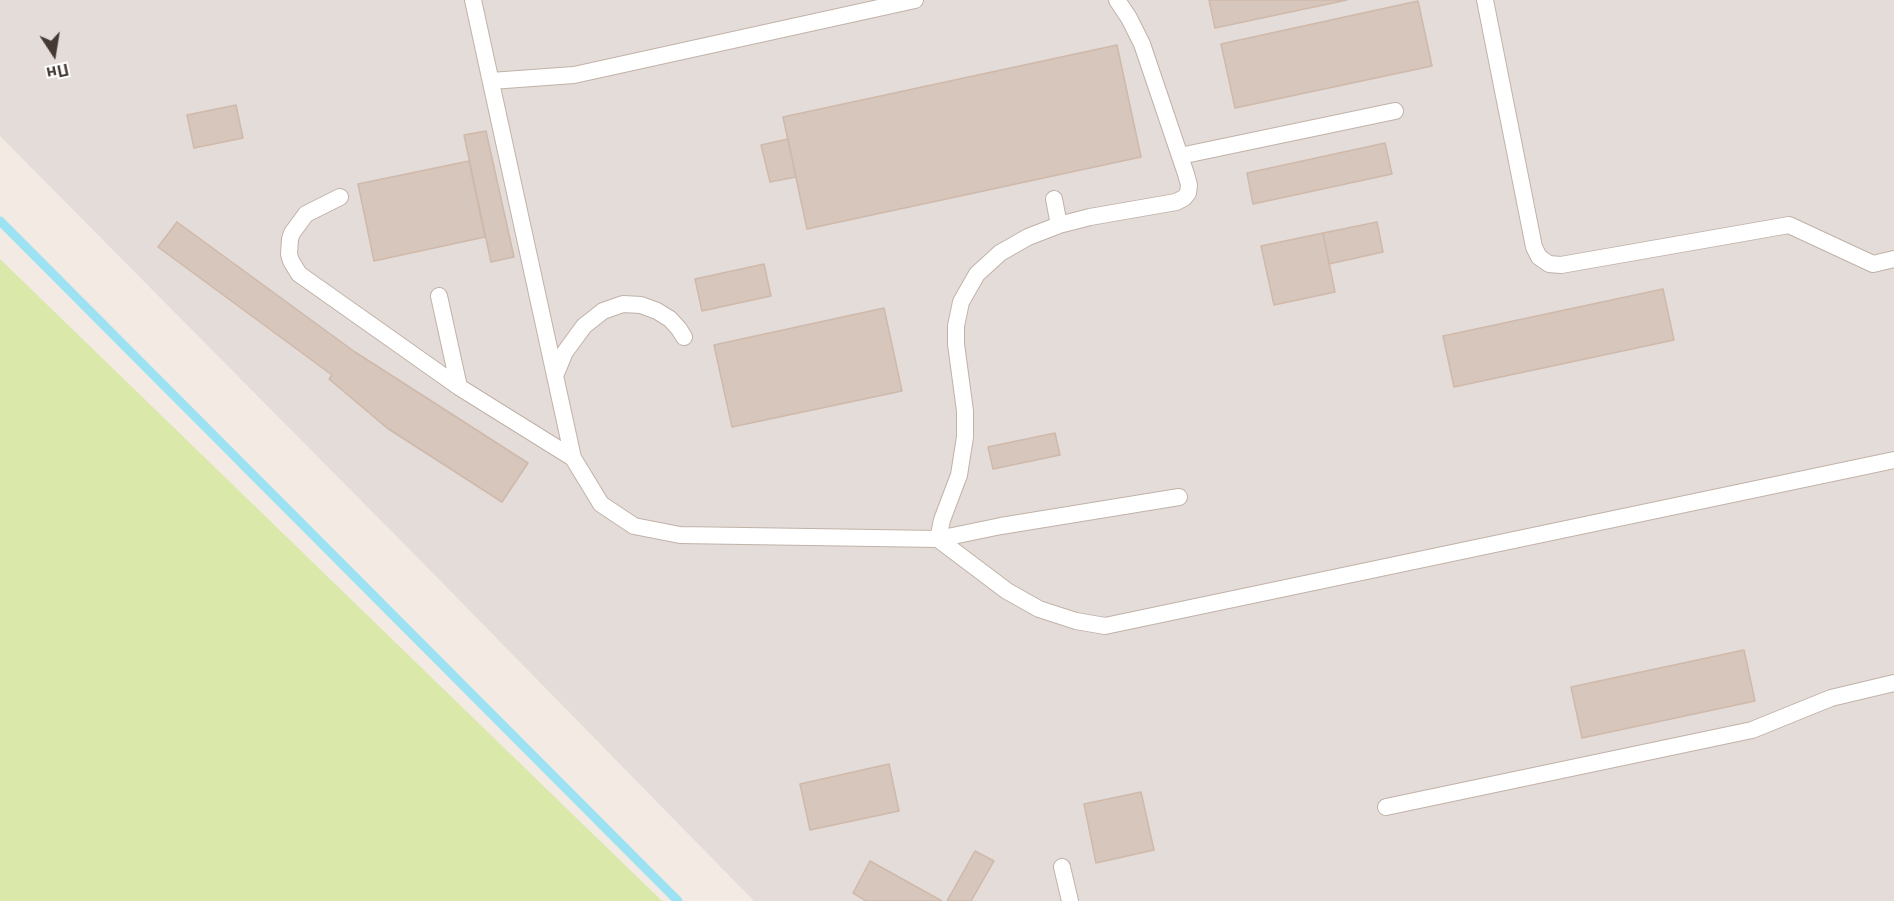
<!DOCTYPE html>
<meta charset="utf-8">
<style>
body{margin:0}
#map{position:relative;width:1894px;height:901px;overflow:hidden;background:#f2eae3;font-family:"Open Sans",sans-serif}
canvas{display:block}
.north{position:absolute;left:24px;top:24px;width:60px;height:60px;-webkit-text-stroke:4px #fff;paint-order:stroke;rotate:168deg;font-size:16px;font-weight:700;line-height:24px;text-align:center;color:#443933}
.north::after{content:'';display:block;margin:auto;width:21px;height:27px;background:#443933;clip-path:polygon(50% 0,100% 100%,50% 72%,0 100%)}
</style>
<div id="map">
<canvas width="1894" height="901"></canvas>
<div class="north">Пн</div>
</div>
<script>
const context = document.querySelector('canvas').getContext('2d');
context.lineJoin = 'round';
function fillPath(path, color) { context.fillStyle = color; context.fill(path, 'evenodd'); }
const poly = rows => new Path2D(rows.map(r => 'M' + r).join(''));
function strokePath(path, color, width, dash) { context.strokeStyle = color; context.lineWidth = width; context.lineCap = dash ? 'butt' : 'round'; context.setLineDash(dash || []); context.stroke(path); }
fillPath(poly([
 [0,0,1894,0,1894,901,754,901,419,559,0,136]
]), '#e4dcd8');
fillPath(poly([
 [0,259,662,901,0,901]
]), '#dae8a9');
strokePath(poly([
 [0,221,678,901]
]), '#9ce2f2', 9);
const building = poly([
 [1209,0,1347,0,1215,28,1209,0],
 [1418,1,1432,66,1235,108,1221,44,1418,1],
 [1117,45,1141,157,807,229,783,117,1117,45],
 [236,105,243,138,194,148,187,115,236,105],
 [486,131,514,257,491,262,464,135,486,131],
 [788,139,796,177,770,182,761,145,788,139],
 [1385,143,1392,174,1253,204,1247,173,1385,143],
 [469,161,485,237,374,261,358,184,469,161],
 [177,222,355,352,528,463,502,502,387,428,329,379,332,375,158,247,177,222],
 [1377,222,1383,252,1329,264,1323,233,1377,222],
 [1323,233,1335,292,1274,305,1261,246,1323,233],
 [764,264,771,296,702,311,695,279,764,264],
 [1663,289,1674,340,1454,387,1443,336,1663,289],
 [884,308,902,391,732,427,714,345,884,308],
 [1055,433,1060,455,993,469,988,447,1055,433],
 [1744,650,1755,701,1582,738,1571,687,1744,650],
 [889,764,899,811,810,830,800,784,889,764],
 [1141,792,1154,850,1096,863,1084,804,1141,792],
 [975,851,994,861,971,901,947,901,975,851],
 [870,861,942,901,866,901,853,893,870,861]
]);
fillPath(building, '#d7c6bb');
strokePath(building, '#cfb9ab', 1.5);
const service = poly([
 [473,0,573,458,601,504,634,526,680,535,938,539,1001,526,1179,497],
 [1117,0,1129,18,1142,44,1186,174,1189,185,1188,193,1184,198,1176,202,1090,217,1059,225,1028,237,1000,253,977,274,961,302,956,326,956,344,965,411,965,437,959,475,942,520,938,539,1007,591,1039,609,1076,621,1105,626,1894,460],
 [1485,0,1534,247,1539,257,1549,264,1561,265,1789,225,1873,264,1894,259],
 [491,81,574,75,915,0],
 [1180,156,1395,111],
 [340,197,306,214,292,233,290,239,289,254,291,261,299,274,459,387,573,458],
 [1054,199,1059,225],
 [439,296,459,387],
 [555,376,565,352,584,326,603,311,623,304,641,305,657,311,670,319,679,329,684,337],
 [1386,807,1752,730,1831,698,1894,683],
 [1062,867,1070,901]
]);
strokePath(service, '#c1b2a8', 18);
strokePath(service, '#fff', 16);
</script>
